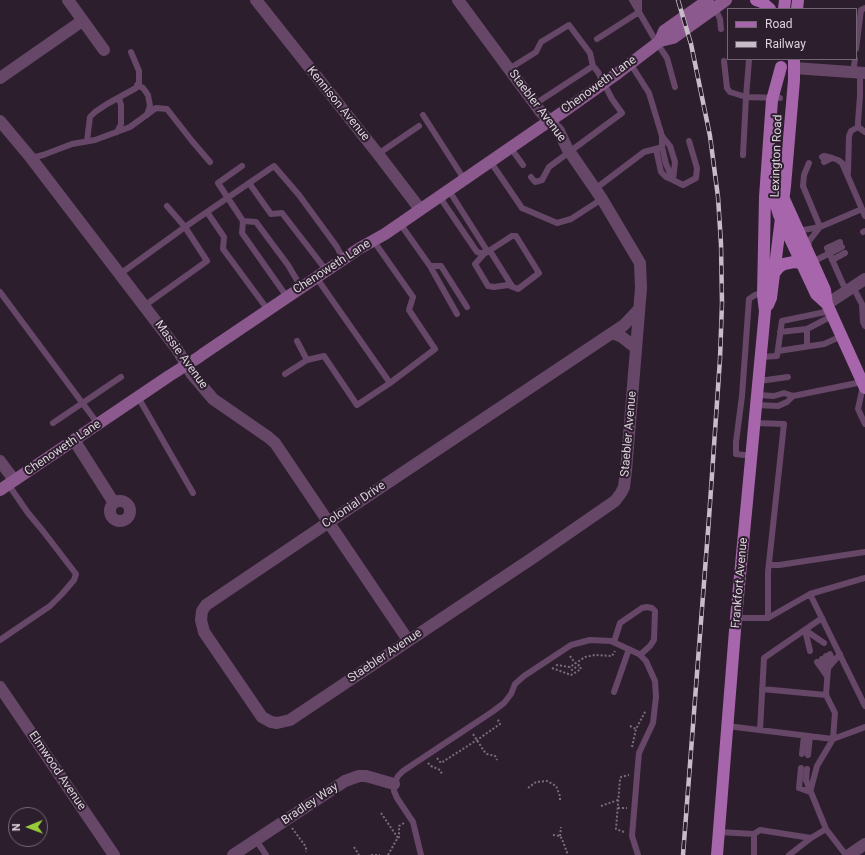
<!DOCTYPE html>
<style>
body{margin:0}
#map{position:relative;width:865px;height:855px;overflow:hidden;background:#2d1e2e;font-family:Roboto,sans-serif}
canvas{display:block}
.legend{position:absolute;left:727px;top:8px;width:130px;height:52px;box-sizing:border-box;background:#2d1e2e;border:1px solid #736674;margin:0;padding:5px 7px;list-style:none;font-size:12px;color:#ddd3dd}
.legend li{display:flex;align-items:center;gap:8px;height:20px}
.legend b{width:20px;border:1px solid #736674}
.north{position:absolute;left:8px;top:807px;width:40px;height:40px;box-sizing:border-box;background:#2d1e2e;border:1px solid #736674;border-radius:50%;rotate:269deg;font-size:11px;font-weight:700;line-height:16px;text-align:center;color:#ddd3dd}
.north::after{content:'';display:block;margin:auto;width:14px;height:18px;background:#97cc38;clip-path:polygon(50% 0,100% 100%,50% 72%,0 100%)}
</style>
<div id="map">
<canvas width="865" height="855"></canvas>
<ul class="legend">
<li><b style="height:5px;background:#a766ac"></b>Road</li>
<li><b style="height:5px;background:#c7bcc7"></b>Railway</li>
</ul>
<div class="north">N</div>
</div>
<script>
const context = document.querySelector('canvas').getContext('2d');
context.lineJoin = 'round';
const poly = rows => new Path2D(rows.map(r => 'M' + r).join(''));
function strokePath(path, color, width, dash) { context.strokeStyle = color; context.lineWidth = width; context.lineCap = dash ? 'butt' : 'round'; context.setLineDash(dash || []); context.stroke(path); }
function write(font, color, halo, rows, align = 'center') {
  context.font = font + ' Roboto,sans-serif'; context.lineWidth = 4; context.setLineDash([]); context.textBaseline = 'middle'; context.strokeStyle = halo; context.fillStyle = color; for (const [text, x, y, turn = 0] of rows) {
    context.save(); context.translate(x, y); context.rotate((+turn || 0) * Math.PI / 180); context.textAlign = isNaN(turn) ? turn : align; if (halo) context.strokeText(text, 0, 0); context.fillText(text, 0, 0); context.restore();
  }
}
strokePath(poly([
 [570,656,575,663],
 [556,665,570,667,585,657,595,655,612,656,615,651],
 [552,668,571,675,581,669,579,665,572,670,570,667],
 [630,726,636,729],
 [473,734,484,751,487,754,495,756,497,760],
 [632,747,636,729,646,710],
 [437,758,441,763,477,740,500,724,497,718],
 [428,763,431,766,440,770,442,774],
 [528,788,536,782,547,781,556,786,560,796,560,801],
 [601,806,618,800],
 [618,808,627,808],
 [381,813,398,838],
 [292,828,306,847,306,852],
 [624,832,616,829,620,779,621,777,629,775],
 [553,835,560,836,562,839,568,855],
 [560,836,561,827],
 [354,847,359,855],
 [371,855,380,855],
 [388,855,397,839,399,837,399,826,404,823]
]), '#7a6d7b', 2, [2, 2]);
strokePath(poly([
 [632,0,657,43,667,58,675,87],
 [715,8,720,19,721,29],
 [597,39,639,12,639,0],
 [856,49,861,10,865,8],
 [749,60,746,97,780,98],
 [724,61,727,88,730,92,746,97,743,155],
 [630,63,649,93,662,136,662,147,666,164,673,180,683,185,696,178,697,168,689,141],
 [509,69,536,52,541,42,569,25,590,53,593,66],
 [853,72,855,59],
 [860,73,860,96,858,122,858,127,865,132],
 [137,85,143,88,148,95,150,106,147,115],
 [423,115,464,179],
 [117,132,121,124,121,105,119,98],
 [87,141,90,117,95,112,107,104,136,88,139,83,139,71,131,52],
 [510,147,523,165],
 [656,149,661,172,666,177,673,180,675,162,670,146,662,136],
 [378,154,419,126],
 [822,157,824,156,832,158],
 [31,158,43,155,72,144,95,140,130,127,156,108,167,109,192,141,210,162],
 [490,161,522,208,557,223,571,219,602,199],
 [824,162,832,158,838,160,842,163,865,216],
 [809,163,804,175,803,186,820,227],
 [242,166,218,183,243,221],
 [848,173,849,136,851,131,858,127],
 [531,177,535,182,542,180,549,167,622,113,612,99,598,72,593,66,535,104],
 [249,183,271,214,282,213,326,270],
 [595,189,644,152,659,148],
 [439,196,477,252,484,254,486,249,448,189],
 [207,212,224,237,223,249,268,310],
 [399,222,430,266,457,314],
 [798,231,820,227,862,209],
 [863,232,865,231],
 [512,236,516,236,539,273,518,289,508,285,494,287,488,286,475,264,484,254,512,236],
 [840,242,827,248,846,291],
 [808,247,809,241,820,227],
 [490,251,512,286],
 [832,260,845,253],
 [812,262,842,247],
 [430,266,441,266,467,307],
 [120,274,185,227,167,206],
 [316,277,390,383,435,349,409,310,413,297,373,240],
 [853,287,862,304,863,322,865,326],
 [0,292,98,424],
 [287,297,242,233,243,221,256,222,288,265,301,287],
 [144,306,207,261,185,227,274,166,299,195,337,247,343,259],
 [780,332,807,329,832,316],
 [297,341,307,360],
 [807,346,807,329],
 [778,351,824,344,842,336],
 [761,357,777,356,782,321,830,311],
 [285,374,307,360,324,356,357,405,390,383],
 [759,381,788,377],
 [863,386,858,409,865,424],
 [758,395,774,396,784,393,793,396,862,382],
 [138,397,193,493],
 [757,405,778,406,787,402,793,396],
 [53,423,121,377],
 [755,423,784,424,768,572,768,618],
 [752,456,736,454,736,442,742,396,749,299,755,295,763,293],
 [769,565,779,565,865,552],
 [810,594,865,578],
 [736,618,768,618,810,594,865,706],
 [805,630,824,643],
 [805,630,810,651],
 [0,640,50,606,62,594,74,580,76,574,43,531,28,513,8,484],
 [614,642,620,623,642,608,647,607,652,608,655,611,654,640,650,646,640,655],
 [830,654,833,662],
 [826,656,830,666],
 [822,659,828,670],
 [817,662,827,676],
 [762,689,826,695],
 [614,692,629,649],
 [727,726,833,739,865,727],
 [760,730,764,658,822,618],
 [802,754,804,736],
 [808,755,810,736],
 [801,768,799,788,810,792],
 [807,769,806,780,826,829,846,855],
 [810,792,817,766,833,739,835,713,826,695,828,668,840,654],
 [719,832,754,834,760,830,811,838],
 [754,834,754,855],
 [256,840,266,855],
 [421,855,413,822,397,798,394,791,394,784,398,776,403,771,492,712,504,703,511,694,515,684,524,676,571,645,590,640,611,641,639,654,646,661,655,681,656,697,653,723,639,753,638,764,632,836,638,855],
 [789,855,811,838,826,829]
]), '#664768', 6);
strokePath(poly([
 [68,0,104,50],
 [256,0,378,154,420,209],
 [458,0,540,111,559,131,567,148,602,199,640,263,641,288,626,471,624,487,621,493,615,501,534,557,290,720,277,723,271,722,262,717,204,632,201,620,202,611,206,605,329,522,612,333,624,325,639,309],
 [794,68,865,73],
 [0,78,82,21],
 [0,121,31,158,177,349,191,373,213,399,268,437,275,443,408,640],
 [827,304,865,279],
 [612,333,622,337,636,348],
 [74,440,114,503],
 [0,461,14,480],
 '110 511a10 10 0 1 1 20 0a10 10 0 1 1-20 0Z',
 [0,687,114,855],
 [233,855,345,781,359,776,366,776,394,784],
 [849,855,865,844]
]), '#664768', 12);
strokePath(poly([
 [660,41,664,31,708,0],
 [0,490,169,376,199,357,203,354,360,248,385,234,539,128,560,114,618,73,660,41,673,38,726,0]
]), '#8b598e', 12);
strokePath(poly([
 [756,0,762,2,770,9],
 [784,9,785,0],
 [797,9,798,0],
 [774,181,774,198,779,215,816,294,827,304],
 [784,199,825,290,827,304,865,388],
 [773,275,779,267,784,264,794,262,801,263],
 [768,305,771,298,785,186,794,80,794,59],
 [717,855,736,618,765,311,763,295,765,197,772,100,781,67]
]), '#a766ac', 12);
const rail = poly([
 [678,0,691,44,710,136,718,197,721,244,722,303,720,359,709,518,683,855]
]);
strokePath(rail, '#c7bcc7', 4.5);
strokePath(rail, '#2d1e2e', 3, [9]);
write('12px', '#ddd3dd', '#2d1e2e', [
 ["Chenoweth Lane",599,85,-36],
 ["Kennison Avenue",338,104,51],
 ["Staebler Avenue",537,106,53],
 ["Lexington Road",777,156,-88],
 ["Chenoweth Lane",332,267,-33],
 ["Massie Avenue",181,355,54],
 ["Staebler Avenue",629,434,-85],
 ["Chenoweth Lane",63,448,-34],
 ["Colonial Drive",354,505,-34],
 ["Frankfort Avenue",740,583,-85],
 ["Staebler Avenue",385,656,-34],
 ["Elmwood Avenue",57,771,56],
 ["Bradley Way",310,804,-34]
]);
</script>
